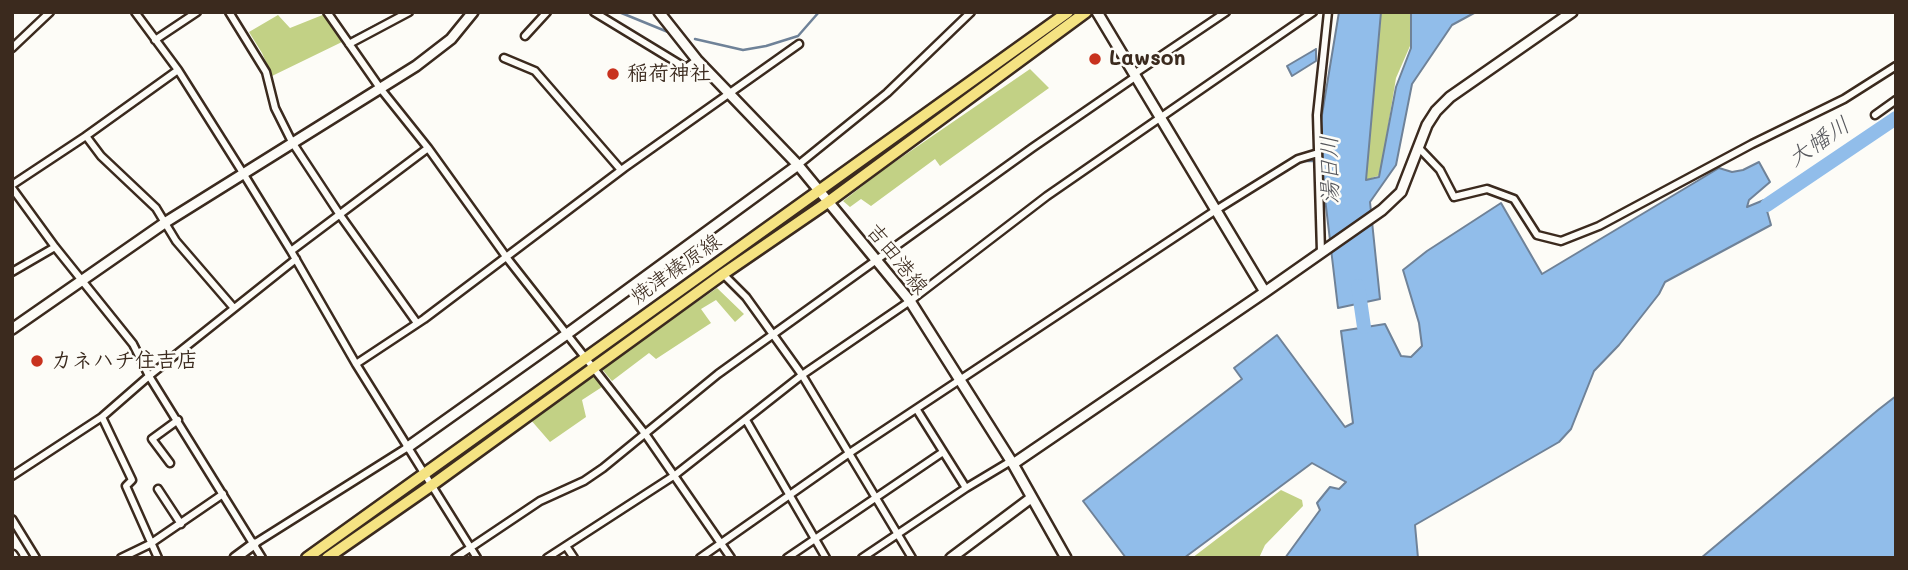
<!DOCTYPE html>
<meta charset="utf-8">
<style>
body{margin:0}
#map{position:relative;width:1908px;height:570px;overflow:hidden;background:#fdfcf7;font-family:Mali,sans-serif}
canvas{display:block}
.frame{position:absolute;inset:0;border:14px solid #3b2a1e;pointer-events:none}
</style>
<div id="map">
<canvas width="1908" height="570"></canvas>
<div class="frame"></div>
</div>
<script>
const context = document.querySelector('canvas').getContext('2d');
context.lineJoin = 'round';
function fillPath(path, color) { context.fillStyle = color; context.fill(path, 'evenodd'); }
const poly = rows => new Path2D(rows.map(r => 'M' + r).join(''));
function strokePath(path, color, width, dash) { context.strokeStyle = color; context.lineWidth = width; context.lineCap = dash ? 'butt' : 'round'; context.setLineDash(dash || []); context.stroke(path); }
function write(font, color, halo, rows, align = 'center') {
  context.font = font + ' Mali,"Klee One",sans-serif'; context.lineWidth = 5; context.setLineDash([]); context.textBaseline = 'middle'; context.strokeStyle = halo; context.fillStyle = color; for (const [text, x, y, turn = 0] of rows) {
    context.save(); context.translate(x, y); context.rotate((+turn || 0) * Math.PI / 180); context.textAlign = isNaN(turn) ? turn : align; if (halo) context.strokeText(text, 0, 0); context.fillText(text, 0, 0); context.restore();
  }
}
fillPath(poly([
 [1379,12,1410,12,1410,46,1396,78,1380,175,1366,180],
 [325,14,344,41,272,76,262,53,249,32,278,15,290,28],
 [1030,69,1049,88,940,166,935,159,871,206,861,199,850,207,843,201,883,170],
 [717,288,744,314,735,322,716,300,701,309,711,323,656,359,649,353,612,381,601,368],
 [593,374,602,387,582,400,586,417,550,442,530,419],
 [1281,490,1302,500,1303,506,1265,545,1259,558,1192,558]
]), '#c2d185');
const water = poly([
 [1339,12,1381,12,1366,180,1379,177,1396,87,1411,48,1411,12,1476,12,1452,25,1412,84,1396,165,1370,202,1380,299,1338,308,1318,139,1339,12],
 [1316,49,1316,61,1292,76,1287,66,1316,49],
 [1759,162,1770,182,1749,200,1747,207,1764,200,1771,225,1665,282,1659,294,1619,345,1594,371,1571,429,1559,442,1415,525,1418,558,1285,558,1320,510,1317,503,1330,487,1339,489,1346,482,1312,463,1184,558,1126,558,1083,501,1242,379,1234,368,1277,335,1345,427,1353,423,1341,331,1385,324,1401,356,1411,357,1422,346,1419,323,1403,270,1427,251,1501,203,1542,274,1719,168,1732,172,1743,170,1759,162],
 [1896,396,1896,558,1701,558,1878,410,1896,396]
]);
fillPath(water, '#91bdea');
strokePath(water, '#6f8298', 2);
strokePath(poly([
 [619,12,668,32],
 [351,38,390,18],
 [695,39,743,50,766,46,798,36,819,12],
 [1305,161,1314,161]
]), '#6f8298', 2.5);
strokePath(poly([
 [1767,205,1896,118],
 [1358,286,1364,327]
]), '#91bdea', 14);
const street = poly([
 [135,12,178,70,243,173,291,251,356,364,477,558],
 [229,12,266,72,275,108,292,142,340,215,417,323],
 [327,12,380,88,428,148,507,258,646,435,731,558],
 [594,12,686,68,697,60],
 [525,36,547,12],
 [155,40,197,12],
 [349,44,409,12],
 [12,48,50,12],
 [504,58,535,71,621,170],
 [1134,74,1226,12],
 [1875,115,1896,100],
 [86,136,101,156,156,208,176,241,233,307],
 [1419,148,1440,170,1454,197,1487,189,1514,199,1537,235,1561,241,1599,226,1752,144,1844,99,1896,66],
 [798,165,887,93,971,12],
 [12,185,86,136,178,70],
 [12,188,55,247,133,344,149,376,262,558],
 [291,251,428,148],
 [1321,252,1317,115,1328,12],
 [12,272,55,247],
 [723,274,746,297,802,375,912,558],
 [356,364,424,319,624,168,799,44],
 [102,417,132,480,126,486,158,558],
 [746,420,826,558],
 [170,463,152,439,178,420],
 [12,476,102,417,149,376,296,259],
 [966,488,1011,461],
 [158,489,181,524],
 [12,519,36,558],
 [254,544,408,447],
 [566,546,574,558],
 [121,558,150,544,223,494],
 [455,558,540,501,584,481,603,468,718,374,1032,148,1135,77],
 [547,558,675,475,802,375,910,301,1047,196,1313,12],
 [700,558,848,454,1216,210,1298,159,1318,153],
 [787,558,943,452],
 [862,558,966,488,917,410]
]);
const secondary = poly([
 [659,12,697,60,798,165,910,301,1013,464,1066,558],
 [1097,12,1265,292],
 [12,329,166,222,416,66,451,39,473,12],
 [408,447,567,334,798,165],
 [1013,464,1265,292,1382,210,1401,192,1427,125,1436,111,1450,97,1572,12],
 [12,555,14,558],
 [235,558,254,544],
 [951,558,1031,498]
]);
const primary = poly([
 [307,558,1068,12],
 [327,558,432,485,723,274,828,202,1086,12]
]);
strokePath(street, '#3b2a1e', 11);
strokePath(secondary, '#3b2a1e', 14);
strokePath(primary, '#3b2a1e', 15);
strokePath(street, '#fdfcf7', 6);
strokePath(secondary, '#fdfcf7', 9);
strokePath(primary, '#f5e382', 10);
for (const [x, y, r, color] of [
 [1095,59,7,"#c8321e"],
 [613,74,7,"#c8321e"],
 [37,361,7,"#c8321e"]
]) { const dot = new Path2D(); dot.arc(x, y, r, 0, 2 * Math.PI); context.fillStyle = color; context.fill(dot); strokePath(dot, '#fdfcf7', 2.5); }
write('bold 21px', '#3b2a1e', '#fdfcf7', [
 ["Lawson",1109,59],
 ["稲荷神社",627,74],
 ["カネハチ住吉店",51,361]
], 'left');
write('21px', '#3b2a1e', '#fdfcf7', [
 ["吉田港線",897,259,51],
 ["焼津榛原線",676,269,-35]
]);
write('italic 23px', '#55565b', '#fdfcf7', [
 ["大幡川",1819,142,-34],
 ["湯日川",1330,170,-91]
]);
</script>
